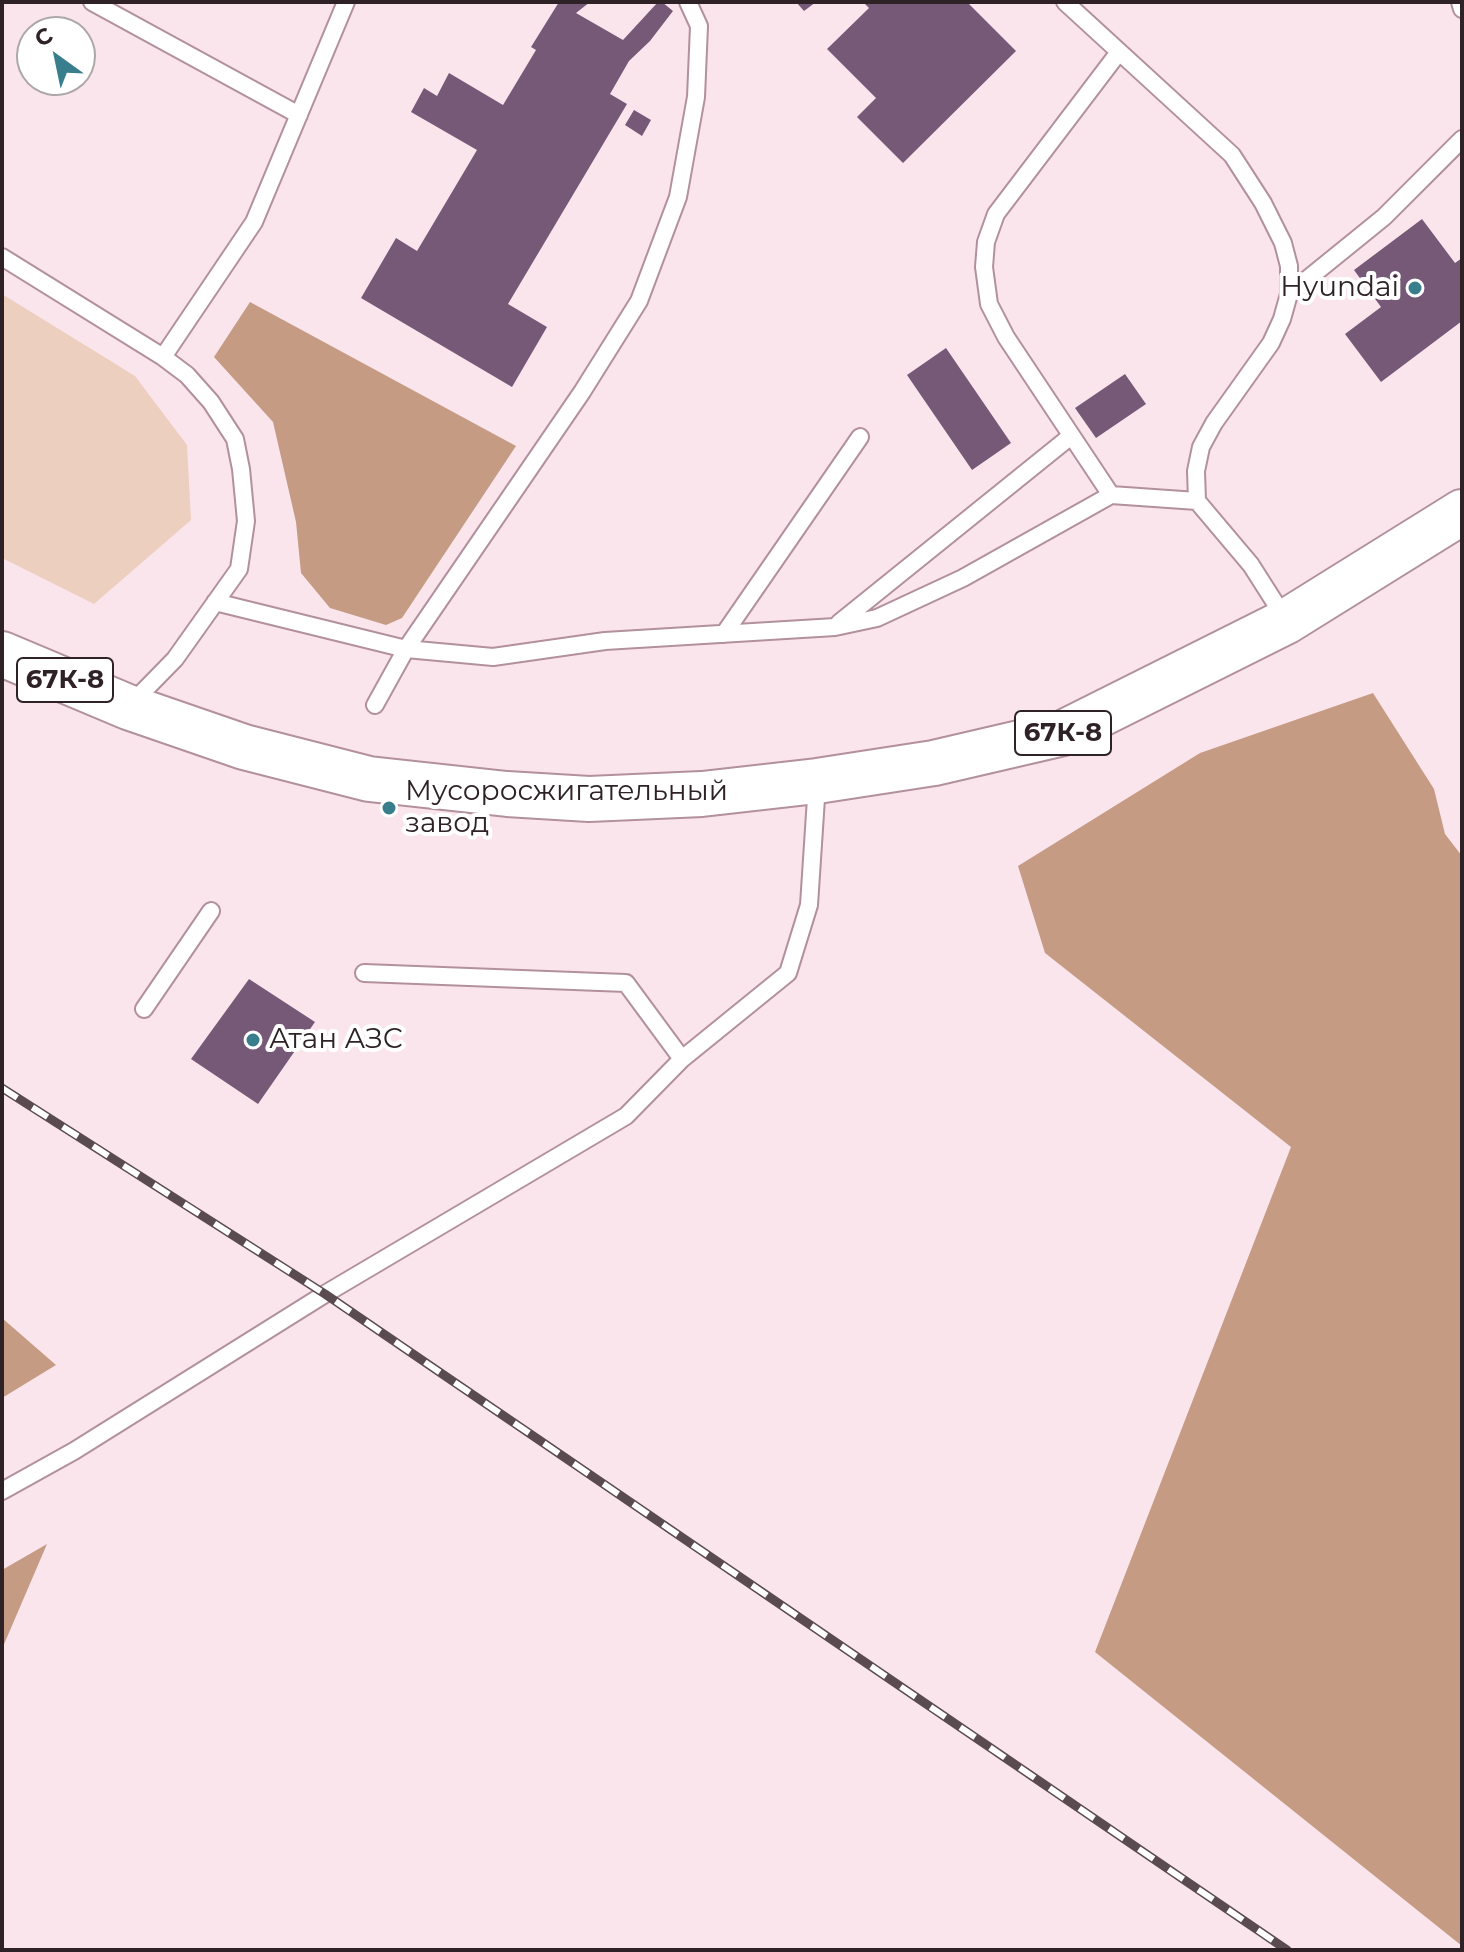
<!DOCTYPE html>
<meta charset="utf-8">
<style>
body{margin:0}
#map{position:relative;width:1464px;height:1952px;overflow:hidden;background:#fbe5ed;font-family:Montserrat,sans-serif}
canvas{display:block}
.frame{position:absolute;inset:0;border:4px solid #2f2227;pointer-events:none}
.north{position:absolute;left:16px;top:16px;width:80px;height:80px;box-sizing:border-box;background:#fff;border:2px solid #aca7a9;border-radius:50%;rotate:327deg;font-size:22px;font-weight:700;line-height:32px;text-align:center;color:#2f2227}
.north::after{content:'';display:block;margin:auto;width:28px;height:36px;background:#397e8c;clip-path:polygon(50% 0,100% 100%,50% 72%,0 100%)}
</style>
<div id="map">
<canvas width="1464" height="1952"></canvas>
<div class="frame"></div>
<div class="north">С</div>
</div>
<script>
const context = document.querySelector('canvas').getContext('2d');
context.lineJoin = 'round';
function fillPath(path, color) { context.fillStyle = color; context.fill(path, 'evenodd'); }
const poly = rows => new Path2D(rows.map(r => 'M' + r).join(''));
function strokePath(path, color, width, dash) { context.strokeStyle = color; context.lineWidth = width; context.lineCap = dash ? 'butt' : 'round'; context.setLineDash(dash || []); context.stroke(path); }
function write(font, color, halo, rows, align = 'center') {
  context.font = font + ' Montserrat,sans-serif'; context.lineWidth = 8; context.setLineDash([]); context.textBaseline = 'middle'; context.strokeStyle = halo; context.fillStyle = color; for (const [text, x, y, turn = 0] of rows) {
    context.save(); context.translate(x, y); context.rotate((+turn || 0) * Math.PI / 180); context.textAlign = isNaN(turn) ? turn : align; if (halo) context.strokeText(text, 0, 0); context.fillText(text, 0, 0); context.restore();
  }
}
fillPath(poly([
 [2,294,135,376,187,445,191,520,94,604,2,558]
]), '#eccfbf');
fillPath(poly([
 [250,302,516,446,402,618,386,625,330,608,301,573,296,522,273,422,214,357],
 [1373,693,1434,789,1445,834,1462,856,1462,1946,1095,1652,1291,1147,1045,953,1018,866,1200,753],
 [2,1318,56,1365,2,1398],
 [47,1544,2,1649,2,1570]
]), '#c59b84');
fillPath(poly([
 [559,2,590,2,576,13,623,40,658,2,662,2,673,11,650,41,629,61,610,94,627,104,508,304,547,327,512,387,361,298,396,238,417,251,477,150,411,112,424,88,437,96,449,73,503,105,536,50,531,47],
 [796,2,816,2,804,11],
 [863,2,967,2,1016,51,903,163,857,117,876,98,827,49,869,8],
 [634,110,651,120,642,136,625,125],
 [1422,219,1455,263,1462,258,1462,321,1381,382,1345,334,1381,307,1354,270],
 [946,348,1011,443,972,470,907,375],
 [1125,374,1146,404,1096,438,1075,408],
 [249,979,315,1022,258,1104,191,1059]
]), '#765977');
const lane = poly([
 [92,2,299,115],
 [1065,2,1232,155,1263,203,1283,243,1289,266,1289,294,1282,319,1271,343,1214,423,1201,447,1196,471,1197,501,1251,565,1286,620],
 [1460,2,1462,9],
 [2,257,163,357,187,375,211,402,235,439,241,469,246,521,239,569,175,659,130,705],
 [1289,294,1384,217,1462,139],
 [163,357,254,222,346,2],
 [1111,495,1006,337,989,304,984,267,986,242,996,214,1119,52],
 [215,602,406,649,493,657,605,641,835,627,877,618,963,578,1111,495,1197,501],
 [839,623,1071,436],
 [724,634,860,437],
 [375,705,406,649,582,392,639,301,678,197,696,97,699,26,688,2],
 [364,973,626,983,682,1059],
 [144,1009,211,911],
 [2,1491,74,1451,325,1294,626,1116,682,1059,788,973,809,905,817,783]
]);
const primary = poly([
 [2,654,128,707,244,747,369,779,507,794,589,799,702,794,817,781,934,763,1063,733,1287,621,1462,512]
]);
strokePath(lane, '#b2909c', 20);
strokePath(primary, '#b2909c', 48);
strokePath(lane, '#fff', 16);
strokePath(primary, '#fff', 44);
const rail = poly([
 [2,1088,325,1294,1287,1950]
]);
strokePath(rail, '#5a4b51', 9);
strokePath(rail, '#fff', 6, [18]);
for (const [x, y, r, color] of [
 [1415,288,8,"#397e8c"],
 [389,808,8,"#397e8c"],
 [253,1040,8,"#397e8c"]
]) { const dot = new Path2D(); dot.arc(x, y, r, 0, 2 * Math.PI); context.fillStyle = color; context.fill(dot); strokePath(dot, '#fff', 3); }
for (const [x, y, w] of [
 [65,680,96],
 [1063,733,96]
]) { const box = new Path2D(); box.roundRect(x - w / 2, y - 22, w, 44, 6); context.fillStyle = '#fff'; context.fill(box); strokePath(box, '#2f2227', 2); }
write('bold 26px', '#2f2227', null, [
 ["67К-8",65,680],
 ["67К-8",1063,733]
]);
write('28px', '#2f2227', '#fff', [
 ["Hyundai",1399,288,"right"],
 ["Мусоросжигательный",405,792],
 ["завод",405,824],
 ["Атан АЗС",269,1040]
], 'left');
</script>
